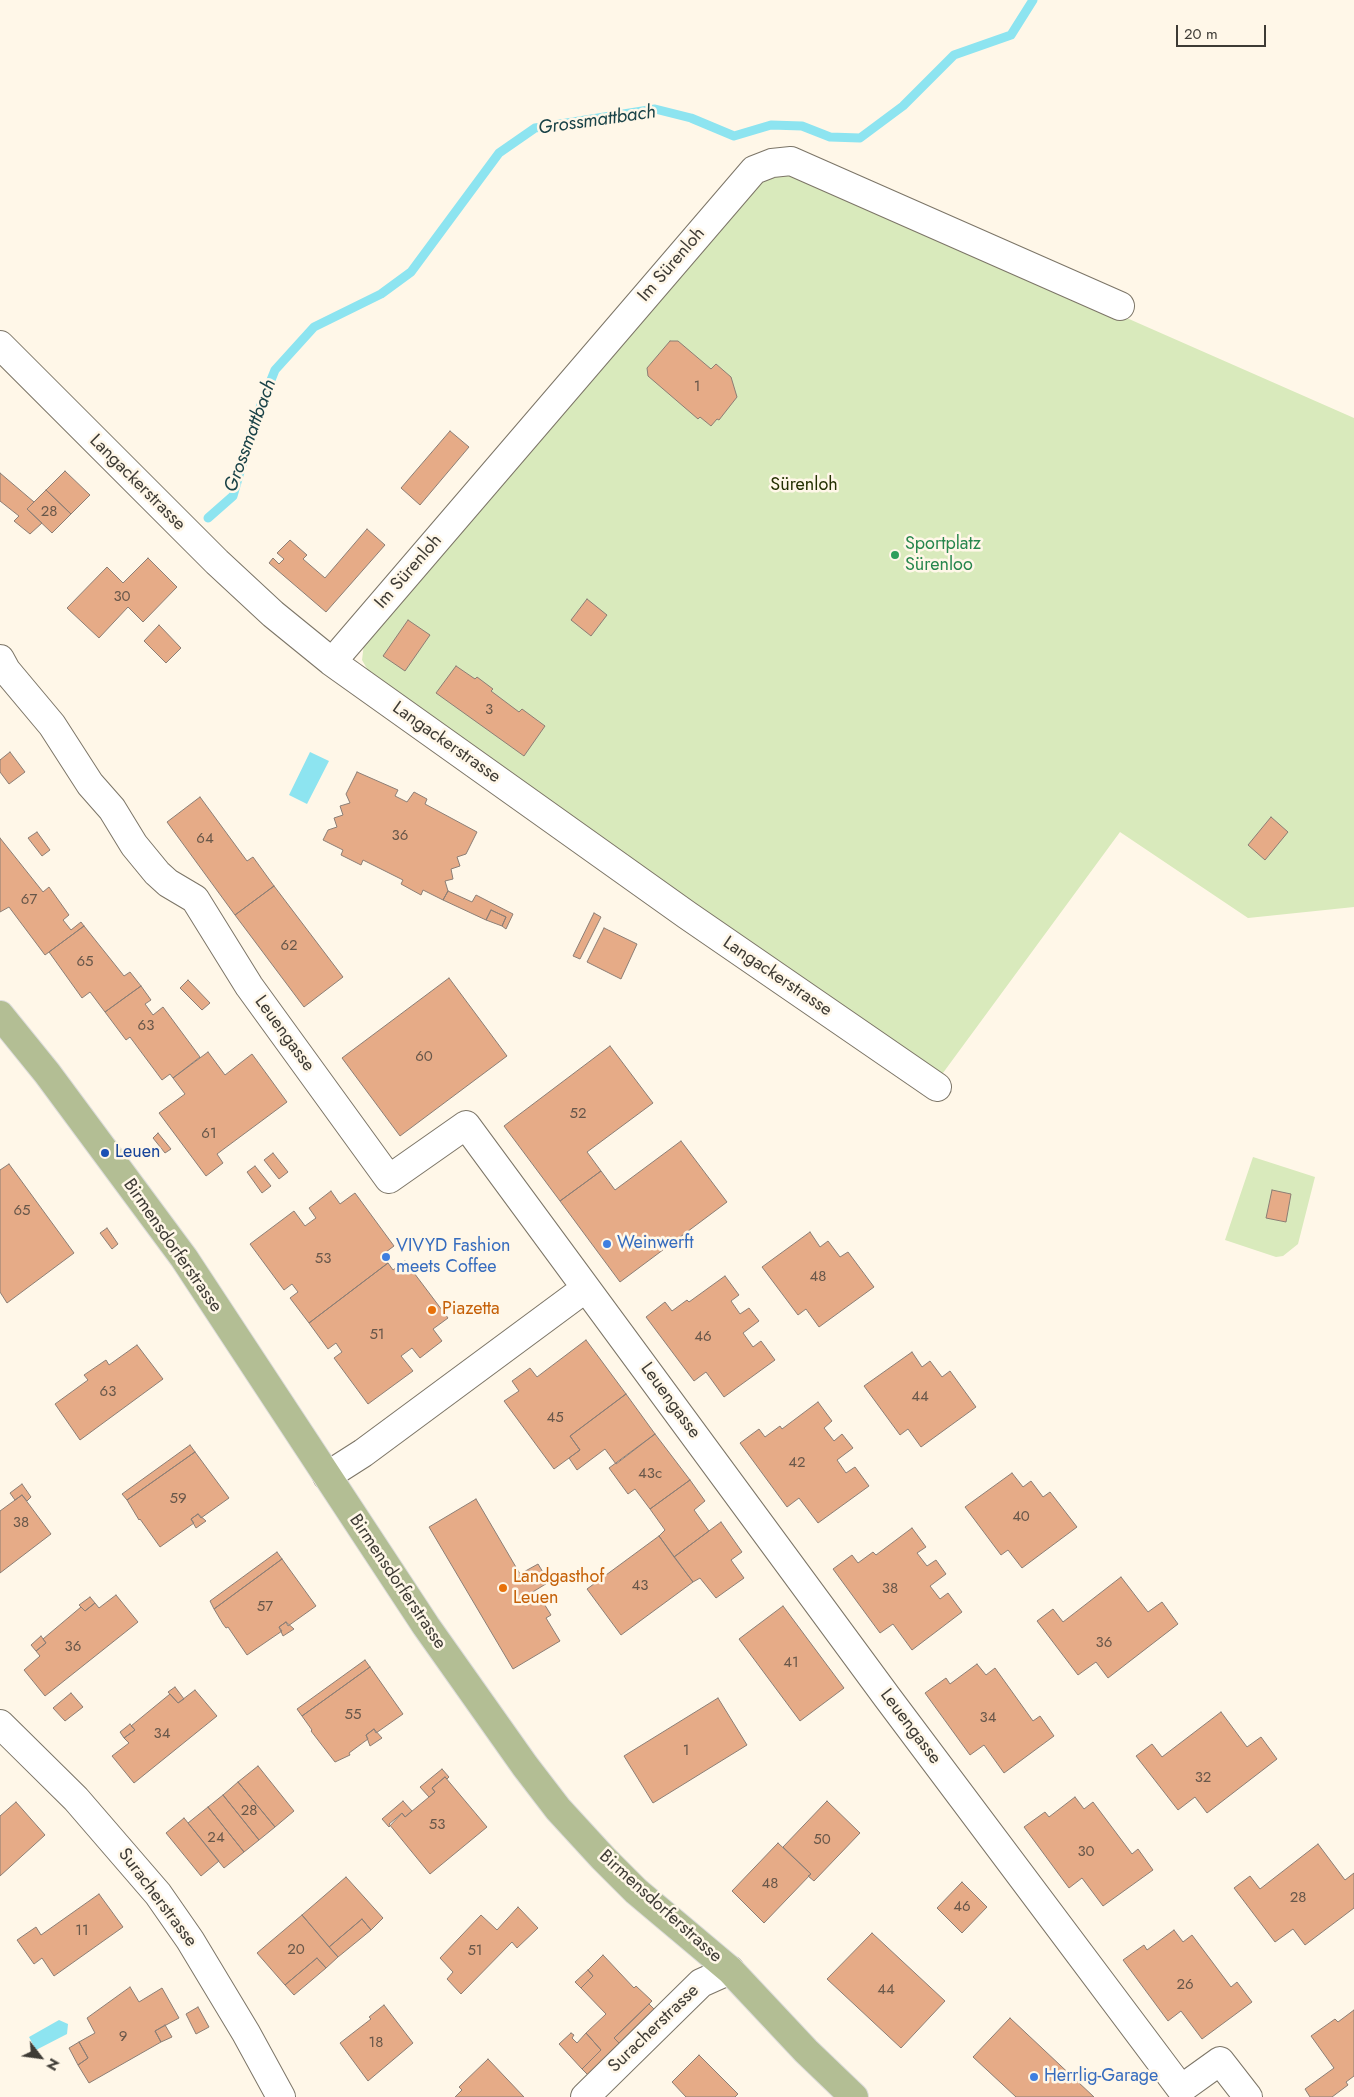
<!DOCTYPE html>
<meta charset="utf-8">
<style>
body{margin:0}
#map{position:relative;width:1354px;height:2097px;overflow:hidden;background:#fff7e8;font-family:Jost,sans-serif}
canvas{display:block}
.north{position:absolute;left:15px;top:2032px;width:50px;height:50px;-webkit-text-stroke:4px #fff7e8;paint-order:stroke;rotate:120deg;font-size:14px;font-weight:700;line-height:20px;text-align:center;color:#3e3b35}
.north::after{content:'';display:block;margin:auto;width:18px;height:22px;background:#3e3b35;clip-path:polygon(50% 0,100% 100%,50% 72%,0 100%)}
.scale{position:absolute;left:1176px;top:25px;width:90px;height:22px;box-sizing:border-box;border:2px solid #3e3b35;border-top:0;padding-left:6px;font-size:15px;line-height:18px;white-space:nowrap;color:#3e3b35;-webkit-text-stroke:4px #fff7e8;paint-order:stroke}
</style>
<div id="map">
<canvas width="1354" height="2097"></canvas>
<div class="north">N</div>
<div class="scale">20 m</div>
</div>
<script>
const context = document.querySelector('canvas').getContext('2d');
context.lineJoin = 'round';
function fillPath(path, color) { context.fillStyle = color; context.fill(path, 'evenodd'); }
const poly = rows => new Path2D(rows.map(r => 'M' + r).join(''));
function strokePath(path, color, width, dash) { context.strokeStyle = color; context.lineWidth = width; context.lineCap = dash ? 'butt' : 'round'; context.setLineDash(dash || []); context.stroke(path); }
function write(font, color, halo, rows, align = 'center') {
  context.font = font + ' Jost,sans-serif'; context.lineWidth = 5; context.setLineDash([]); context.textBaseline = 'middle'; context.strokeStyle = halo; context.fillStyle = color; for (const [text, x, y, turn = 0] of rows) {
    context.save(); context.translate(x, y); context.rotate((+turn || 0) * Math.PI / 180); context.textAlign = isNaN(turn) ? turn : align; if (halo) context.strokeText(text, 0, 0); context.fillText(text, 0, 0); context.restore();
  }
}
fillPath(poly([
 [788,169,1354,418,1354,907,1248,918,1120,832,940,1077,380,683,370,674,362,660,364,644,761,175],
 [1253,1157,1315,1177,1298,1244,1283,1256,1276,1257,1225,1240]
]), '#d9eabc');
fillPath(poly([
 [310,752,329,761,307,804,289,795],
 [59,2020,68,2024,67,2034,36,2050,29,2037]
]), '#8de4f0');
strokePath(poly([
 [208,518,233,496,255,420,275,370,314,327,381,294,411,272,499,153,535,128,655,109,691,118,734,136,771,125,802,126,830,137,860,138,903,106,954,55,1011,35,1033,0]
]), '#8de4f0', 9);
const building = poly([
 [670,341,678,341,711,369,716,364,731,377,737,397,719,420,717,419,711,426,700,417,698,419,648,376,647,368,670,341],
 [450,431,469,447,420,505,401,488,450,431],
 [65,471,90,495,71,514,46,490,65,471],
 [0,473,34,502,27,509,42,523,30,534,14,521,19,516,0,501,0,473],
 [46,490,71,514,52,533,27,509,46,490],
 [367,529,385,545,326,612,269,563,273,558,279,564,284,559,277,553,290,540,307,555,303,559,325,578,367,529],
 [148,558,177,587,143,622,128,607,99,638,67,608,107,567,123,583,148,558],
 [587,599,607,615,591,636,571,620,587,599],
 [408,620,430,635,405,671,383,656,408,620],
 [159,625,181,648,166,663,144,641,159,625],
 [456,666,475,679,477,677,493,689,491,691,519,712,522,709,545,726,524,756,436,693,456,666],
 [10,752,25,772,9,784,0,772,0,760,10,752],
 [357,772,398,790,395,796,407,802,414,792,427,799,425,804,477,832,466,854,457,857,460,866,451,869,453,879,445,881,448,891,443,900,423,890,421,895,401,884,403,880,363,860,361,865,341,855,343,850,323,840,328,830,337,827,334,818,343,815,340,806,350,803,346,794,357,772],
 [200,797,247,861,253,857,274,886,235,915,167,822,200,797],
 [1271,817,1288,832,1265,860,1248,845,1271,817],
 [37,832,50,850,42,856,28,838,37,832],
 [0,838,43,892,49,887,69,915,63,920,71,930,81,922,84,926,45,955,9,907,0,912,0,838],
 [274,886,343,977,304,1007,235,915,274,886],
 [448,891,472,902,476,895,513,914,506,929,502,926,506,917,491,910,486,920,443,900,448,891],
 [491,910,506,917,502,926,486,920,491,910],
 [594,913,601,917,580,959,573,956,594,913],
 [84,926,124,976,130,972,141,986,105,1012,90,992,82,998,49,952,84,926],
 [604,928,637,944,621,979,587,962,604,928],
 [449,978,507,1056,400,1136,342,1058,449,978],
 [188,980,210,1003,202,1010,180,988,188,980],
 [141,986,151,1000,145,1004,153,1015,163,1007,200,1057,173,1078,170,1074,162,1080,130,1037,126,1040,105,1012,141,986],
 [610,1046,653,1103,587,1152,601,1171,560,1201,504,1126,610,1046],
 [208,1052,225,1075,252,1054,287,1102,217,1154,223,1163,206,1176,159,1113,185,1094,173,1078,208,1052],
 [158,1133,171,1149,165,1153,153,1138,158,1133],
 [681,1141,727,1202,620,1282,560,1201,601,1171,615,1190,681,1141],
 [273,1153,288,1172,279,1179,264,1160,273,1153],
 [9,1164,74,1253,7,1303,0,1292,0,1170,9,1164],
 [255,1166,271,1186,262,1193,247,1172,255,1166],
 [1272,1190,1291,1194,1286,1222,1266,1218,1272,1190],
 [331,1191,340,1204,355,1193,394,1246,382,1255,388,1263,309,1323,290,1298,298,1292,292,1284,284,1290,250,1244,294,1211,305,1226,316,1218,309,1208,331,1191],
 [107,1228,118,1244,112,1249,100,1233,107,1228],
 [810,1232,820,1247,828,1241,840,1257,848,1252,874,1287,819,1327,806,1309,798,1315,762,1267,810,1232],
 [405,1261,448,1318,433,1329,442,1341,420,1358,412,1348,401,1356,413,1371,368,1404,334,1358,342,1352,336,1343,328,1349,309,1323,388,1263,393,1270,405,1261],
 [725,1276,739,1295,731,1301,740,1314,749,1308,759,1321,743,1333,753,1347,761,1341,775,1360,724,1397,706,1372,694,1381,646,1317,665,1302,672,1311,687,1300,689,1302,725,1276],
 [586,1340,626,1394,570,1436,580,1450,554,1469,504,1401,519,1391,512,1381,530,1368,537,1377,586,1340],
 [137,1345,163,1379,80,1440,55,1404,88,1380,84,1375,106,1360,109,1365,137,1345],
 [912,1352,922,1367,930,1361,942,1377,950,1371,976,1407,921,1447,908,1429,900,1435,864,1386,912,1352],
 [626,1394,655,1434,616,1464,605,1449,577,1470,569,1458,580,1450,570,1436,626,1394],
 [818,1402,832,1421,824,1428,834,1441,842,1434,853,1448,837,1460,846,1473,855,1467,869,1486,818,1523,799,1498,787,1507,740,1443,759,1429,765,1437,780,1426,782,1429,818,1402],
 [655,1434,690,1480,650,1509,635,1489,628,1494,609,1468,655,1434],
 [190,1445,195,1452,127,1500,122,1494,190,1445],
 [195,1452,229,1498,201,1518,198,1514,191,1519,194,1523,160,1547,140,1519,139,1520,127,1500,195,1452],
 [1012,1473,1023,1487,1031,1481,1043,1497,1050,1492,1077,1527,1022,1568,1008,1550,1001,1555,965,1507,1012,1473],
 [690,1480,705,1501,694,1510,709,1531,674,1557,659,1536,665,1530,650,1509,690,1480],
 [22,1484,31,1497,27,1501,22,1495,15,1500,10,1493,22,1484],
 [22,1495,51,1534,0,1573,0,1511,22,1495],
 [476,1499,520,1574,538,1564,549,1582,531,1593,533,1597,538,1594,551,1615,546,1618,560,1641,513,1669,429,1527,476,1499],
 [198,1514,206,1521,196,1528,191,1519,198,1514],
 [721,1522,742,1552,731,1560,744,1578,716,1598,700,1578,693,1582,674,1557,721,1522],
 [912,1528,926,1547,917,1553,927,1566,936,1560,946,1574,930,1586,940,1599,948,1593,962,1612,912,1650,893,1624,880,1633,833,1569,852,1555,858,1563,873,1552,876,1555,912,1528],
 [659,1536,693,1582,621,1635,587,1589,659,1536],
 [277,1552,282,1559,214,1609,210,1601,277,1552],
 [282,1559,316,1606,288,1626,286,1622,279,1627,282,1631,247,1655,228,1627,226,1628,223,1624,214,1609,282,1559],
 [1121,1577,1148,1612,1162,1602,1178,1624,1108,1678,1096,1662,1078,1675,1037,1621,1053,1609,1063,1622,1121,1577],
 [116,1595,138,1622,45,1696,24,1670,40,1656,36,1651,46,1643,43,1639,81,1607,85,1611,95,1603,99,1608,116,1595],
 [90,1597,95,1603,85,1611,79,1605,90,1597],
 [783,1606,844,1688,800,1721,739,1639,783,1606],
 [286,1622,294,1629,283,1636,279,1627,286,1622],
 [41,1636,46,1643,36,1651,31,1645,41,1636],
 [365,1660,370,1667,302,1716,297,1709,365,1660],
 [977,1664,986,1675,995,1668,1033,1721,1040,1716,1054,1736,1004,1773,984,1745,970,1755,925,1693,946,1678,950,1684,977,1664],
 [370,1667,403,1714,376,1733,374,1729,366,1735,368,1739,349,1753,350,1755,335,1762,311,1731,312,1730,302,1716,370,1667],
 [175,1687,184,1699,178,1703,168,1692,175,1687],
 [195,1690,217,1716,134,1783,112,1756,129,1743,124,1738,135,1730,131,1726,170,1694,178,1703,195,1690],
 [71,1693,83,1707,65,1721,53,1708,71,1693],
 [718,1698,747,1745,653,1803,624,1756,718,1698],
 [1221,1712,1247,1747,1261,1737,1277,1759,1207,1813,1195,1797,1178,1810,1136,1756,1152,1744,1162,1757,1221,1712],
 [130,1724,135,1730,124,1738,120,1732,130,1724],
 [374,1729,382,1738,370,1746,366,1735,374,1729],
 [258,1766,294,1811,275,1827,238,1782,258,1766],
 [442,1769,449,1777,447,1779,445,1777,432,1788,435,1792,429,1797,420,1787,442,1769],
 [445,1777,487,1827,430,1874,389,1824,402,1813,405,1817,435,1792,432,1788,445,1777],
 [238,1782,275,1827,259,1840,223,1795,238,1782],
 [223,1795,259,1840,244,1852,208,1807,223,1795],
 [1075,1797,1084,1809,1093,1802,1132,1854,1138,1849,1153,1870,1103,1906,1082,1878,1069,1888,1024,1827,1045,1812,1049,1817,1075,1797],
 [403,1801,412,1811,405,1817,402,1813,389,1827,382,1819,403,1801],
 [827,1801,860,1833,814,1881,808,1876,811,1874,783,1847,827,1801],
 [16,1802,45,1835,0,1876,0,1816,16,1802],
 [208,1807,244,1852,224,1868,188,1823,208,1807],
 [184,1818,219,1861,201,1876,166,1833,184,1818],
 [778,1843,811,1874,764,1923,732,1891,778,1843],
 [1318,1844,1345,1880,1354,1873,1354,1908,1305,1945,1293,1929,1275,1942,1234,1888,1250,1876,1260,1889,1318,1844],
 [346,1877,383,1918,371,1930,362,1919,329,1947,302,1915,346,1877],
 [962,1882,987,1907,962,1933,937,1908,962,1882],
 [99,1894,123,1927,54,1976,42,1958,34,1964,17,1940,36,1927,41,1935,99,1894],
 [518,1907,538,1928,517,1948,512,1942,461,1994,447,1979,453,1972,440,1958,481,1915,497,1930,518,1907],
 [302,1915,338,1957,326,1968,317,1958,285,1985,257,1953,302,1915],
 [362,1919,371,1930,338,1957,329,1947,362,1919],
 [1174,1930,1183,1942,1192,1935,1231,1987,1237,1982,1252,2002,1202,2039,1181,2011,1168,2021,1123,1960,1144,1945,1147,1950,1174,1930],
 [872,1933,945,2001,901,2048,827,1979,872,1933],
 [603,1955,634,1988,636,1986,652,2001,614,2038,625,2049,593,2080,582,2069,601,2050,586,2033,606,2014,581,1988,593,1976,588,1970,603,1955],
 [317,1958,326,1968,294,1995,285,1985,317,1958],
 [588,1970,593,1976,581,1988,575,1982,588,1970],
 [130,1987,139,2002,162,1988,179,2018,155,2031,161,2042,89,2083,78,2065,88,2058,79,2042,95,2033,87,2018,130,1987],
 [649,2004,660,2015,625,2049,614,2038,649,2004],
 [384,2005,413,2043,368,2081,340,2043,371,2019,369,2017,384,2005],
 [198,2007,209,2027,196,2034,186,2014,198,2007],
 [1354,2010,1354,2076,1346,2082,1348,2085,1332,2097,1310,2097,1305,2089,1334,2068,1311,2036,1335,2019,1338,2022,1354,2010],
 [1010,2018,1094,2097,1016,2097,973,2057,1010,2018],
 [165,2025,172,2037,161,2042,155,2031,165,2025],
 [571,2033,574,2035,572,2038,577,2043,586,2033,601,2050,582,2069,559,2044,571,2033],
 [79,2042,88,2058,78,2065,69,2048,79,2042],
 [699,2055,738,2094,735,2097,686,2097,672,2082,699,2055],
 [488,2059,524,2097,455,2097,462,2090,459,2087,488,2059]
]);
fillPath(building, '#e6ab87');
strokePath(building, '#8c7e75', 1);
const minor = poly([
 [0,345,217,562,273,614,332,662,687,915,937,1087],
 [0,659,6,670,52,725,90,784,112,809,134,845,157,873,168,883,195,899,249,986,389,1179,466,1125,887,1697,1181,2089,1220,2061,1248,2097],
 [332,662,754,170,772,163,791,161,1120,306],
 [327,1476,363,1453,586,1288],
 [0,1724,76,1799,158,1894,190,1940,246,2033,281,2097],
 [585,2097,701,1983,730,1970]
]);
const major = poly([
 [0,1015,47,1073,184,1258,426,1626,525,1766,558,1809,603,1858,636,1891,730,1970,806,2051,854,2097]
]);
strokePath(minor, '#7c7567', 30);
strokePath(major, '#dcdcdb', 30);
strokePath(minor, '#fff', 28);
strokePath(major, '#b3be94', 28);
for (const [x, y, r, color] of [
 [895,555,5,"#2e9e5b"],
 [105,1153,5,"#1a4fb4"],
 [607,1244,5,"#3f7fe0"],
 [386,1257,5,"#3f7fe0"],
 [432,1310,5,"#e8710a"],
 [503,1588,5,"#e8710a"],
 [1034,2077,5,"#3f7fe0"]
]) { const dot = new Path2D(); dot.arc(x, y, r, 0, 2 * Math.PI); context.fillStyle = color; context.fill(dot); strokePath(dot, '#fff7e8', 2); }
write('15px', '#68574a', null, [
 ["1",697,387],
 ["28",49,512],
 ["30",122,597],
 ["3",489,710],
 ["36",400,836],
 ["64",205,839],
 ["67",29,900],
 ["62",289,946],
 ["65",85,962],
 ["63",146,1026],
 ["60",424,1057],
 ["52",578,1114],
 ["61",209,1134],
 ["65",22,1211],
 ["53",323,1259],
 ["48",818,1277],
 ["51",377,1335],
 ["46",703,1337],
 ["63",108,1392],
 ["44",920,1397],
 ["45",555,1418],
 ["42",797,1463],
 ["43c",650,1474],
 ["59",178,1499],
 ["40",1021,1517],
 ["38",21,1523],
 ["43",640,1586],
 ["38",890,1589],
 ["57",265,1607],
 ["36",1104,1643],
 ["36",73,1647],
 ["41",791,1663],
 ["55",353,1715],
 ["34",988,1718],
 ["34",162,1734],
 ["1",686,1751],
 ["32",1203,1778],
 ["28",249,1811],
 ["53",437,1825],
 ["24",216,1838],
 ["50",822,1840],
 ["30",1086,1852],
 ["48",770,1884],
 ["28",1298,1898],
 ["46",962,1907],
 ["11",82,1931],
 ["20",296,1950],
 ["51",475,1951],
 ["26",1185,1985],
 ["44",886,1990],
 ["9",123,2037],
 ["18",376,2043]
]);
write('18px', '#3e3b35', '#fff7e8', [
 ["Im Sürenloh",672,265,-49],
 ["Langackerstrasse",137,483,45],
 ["Im Sürenloh",409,572,-49],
 ["Langackerstrasse",446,743,35],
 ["Langackerstrasse",777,977,34],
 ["Leuengasse",284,1034,54],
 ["Birmensdorferstrasse",172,1246,55],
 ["Leuengasse",670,1401,54],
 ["Birmensdorferstrasse",397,1582,56],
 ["Leuengasse",910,1727,53],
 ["Suracherstrasse",157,1898,53],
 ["Birmensdorferstrasse",660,1907,42],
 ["Suracherstrasse",654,2029,-44]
]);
write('18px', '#232f01', '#fff7e8', [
 ["Sürenloh",804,486]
]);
write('18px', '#27864d', '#fff7e8', [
 ["Sportplatz",905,545],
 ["Sürenloo",905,566]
], 'left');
write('18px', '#164399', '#fff7e8', [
 ["Leuen",115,1153]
], 'left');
write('18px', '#366cbe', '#fff7e8', [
 ["Weinwerft",617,1244],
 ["VIVYD Fashion",396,1247],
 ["meets Coffee",396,1268],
 ["Herrlig-Garage",1044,2077]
], 'left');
write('18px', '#c56008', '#fff7e8', [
 ["Piazetta",442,1310],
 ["Landgasthof",513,1578],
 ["Leuen",513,1599]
], 'left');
write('italic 19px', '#194247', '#fff7e8', [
 ["Grossmattbach",597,121,-8],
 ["Grossmattbach",251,436,-70]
]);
</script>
